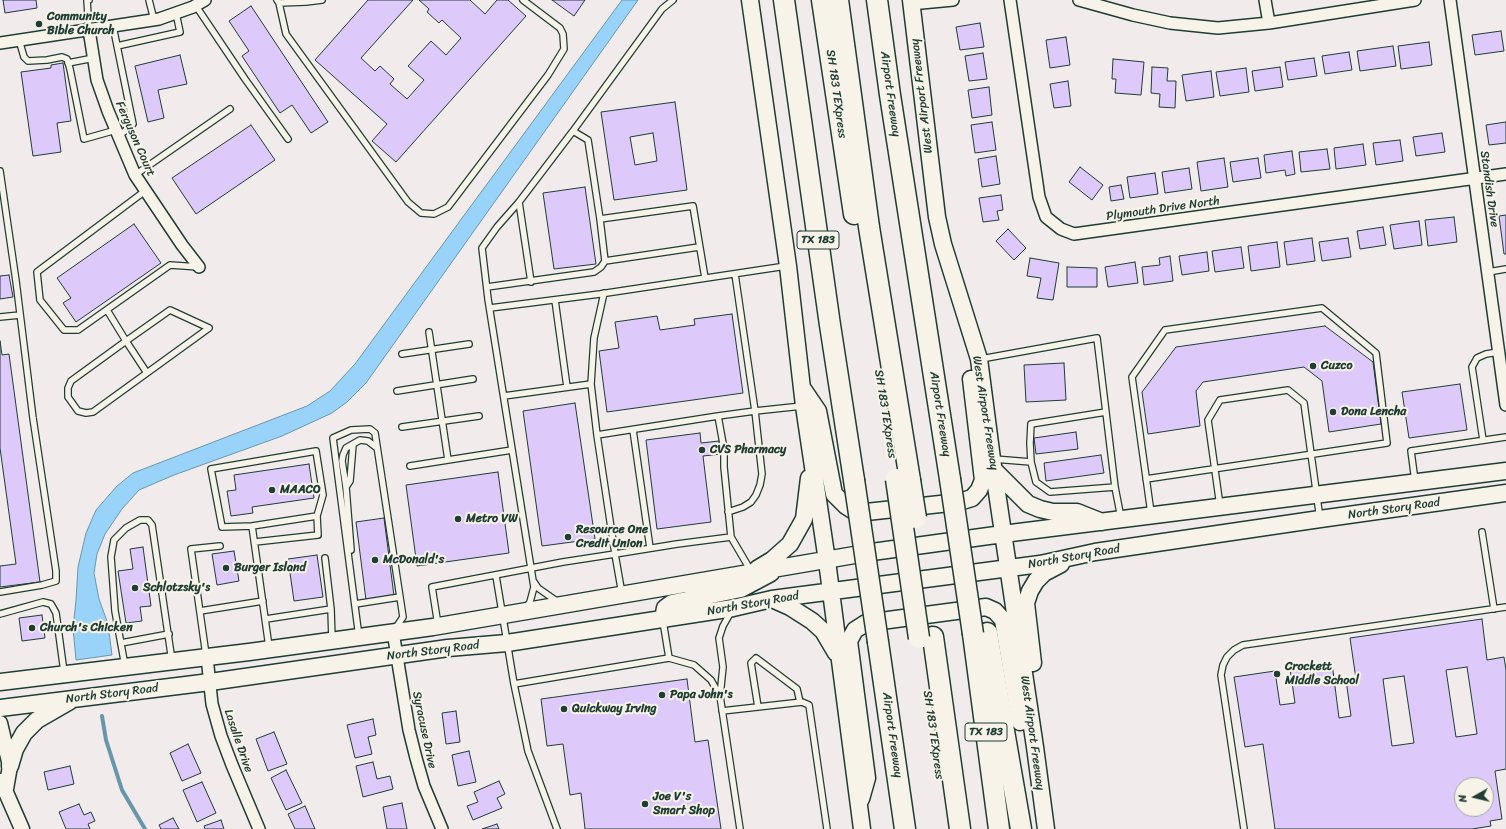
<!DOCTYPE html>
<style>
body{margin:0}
#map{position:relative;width:1506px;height:829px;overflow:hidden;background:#f2ebec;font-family:Sriracha,sans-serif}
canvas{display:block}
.north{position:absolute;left:1454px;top:777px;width:40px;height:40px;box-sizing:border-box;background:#f7f3e8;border:1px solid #a1aaa0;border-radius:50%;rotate:262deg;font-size:11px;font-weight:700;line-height:16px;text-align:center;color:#1f3d34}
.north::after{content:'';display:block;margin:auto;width:14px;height:18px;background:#1f3d34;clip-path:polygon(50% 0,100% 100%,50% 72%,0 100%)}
</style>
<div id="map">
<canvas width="1506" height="829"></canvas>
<div class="north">N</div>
</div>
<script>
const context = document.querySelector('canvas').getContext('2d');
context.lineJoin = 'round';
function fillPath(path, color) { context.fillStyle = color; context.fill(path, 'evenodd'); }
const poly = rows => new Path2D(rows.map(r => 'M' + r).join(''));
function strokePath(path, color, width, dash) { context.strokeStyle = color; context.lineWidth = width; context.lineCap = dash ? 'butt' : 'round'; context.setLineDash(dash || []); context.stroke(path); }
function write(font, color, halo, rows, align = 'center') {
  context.font = font + ' Sriracha,sans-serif'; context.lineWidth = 4; context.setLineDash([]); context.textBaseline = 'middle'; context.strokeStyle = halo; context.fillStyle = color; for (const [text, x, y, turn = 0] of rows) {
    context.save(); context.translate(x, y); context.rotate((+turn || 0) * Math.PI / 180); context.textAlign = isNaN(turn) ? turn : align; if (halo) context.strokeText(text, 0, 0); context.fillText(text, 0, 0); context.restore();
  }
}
const water = poly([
 [622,0,638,0,366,383,347,402,332,413,282,436,174,475,139,490,122,509,105,534,97,554,94,573,99,599,108,624,112,655,76,660,73,628,76,600,78,567,86,533,96,510,117,486,133,473,307,406,330,391,355,364,622,0]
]);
fillPath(water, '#99d3f9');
strokePath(water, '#6897aa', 1);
strokePath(poly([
 [102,716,106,740,122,790,145,829]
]), '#6897aa', 4);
const building = poly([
 [3,0,36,0,37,8,5,13,3,0],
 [368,0,413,0,361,58,375,71,380,66,394,79,390,84,407,99,424,80,408,66,431,41,446,55,461,38,442,20,439,23,427,12,429,9,419,0,470,0,485,14,497,0,508,0,526,16,396,162,372,141,387,124,315,60,368,0],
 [552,0,585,0,574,16,552,0],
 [251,6,328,122,311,133,292,105,280,113,242,56,249,51,229,21,251,6],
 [980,23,984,47,960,50,956,27,980,23],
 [1501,31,1504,51,1475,55,1472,35,1501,31],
 [1066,37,1070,65,1050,68,1046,40,1066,37],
 [1429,42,1432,65,1401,69,1398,46,1429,42],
 [1393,46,1396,66,1360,71,1357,51,1393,46],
 [1349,52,1352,70,1325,74,1322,56,1349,52],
 [983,53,987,79,969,81,965,56,983,53],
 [180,55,187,84,158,90,164,118,148,122,135,66,180,55],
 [1314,58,1317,76,1288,80,1285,62,1314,58],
 [1113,59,1144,62,1141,95,1115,93,1116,79,1112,79,1113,59],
 [63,63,71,121,57,123,61,152,33,156,21,72,51,68,51,65,63,63],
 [1152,67,1168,68,1167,81,1176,81,1175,108,1159,107,1160,94,1151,93,1152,67],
 [1280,67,1283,87,1255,91,1252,71,1280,67],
 [1246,68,1249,92,1220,96,1216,72,1246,68],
 [1211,71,1214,97,1186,101,1182,75,1211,71],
 [1068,81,1071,106,1054,108,1050,84,1068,81],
 [989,87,992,115,972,118,968,90,989,87],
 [675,102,687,190,614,200,601,112,675,102],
 [653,133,657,161,635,165,630,137,653,133],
 [992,122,996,150,975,153,971,125,992,122],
 [1506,122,1506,143,1489,145,1486,125,1506,122],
 [251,125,275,160,196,214,172,178,251,125],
 [1442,133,1445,152,1416,156,1413,137,1442,133],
 [1400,140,1403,161,1376,165,1373,143,1400,140],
 [1363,144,1366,165,1336,169,1334,148,1363,144],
 [1327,149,1330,169,1301,172,1299,152,1327,149],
 [1292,151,1295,174,1286,176,1285,170,1266,173,1264,155,1292,151],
 [996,156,1000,184,982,187,978,159,996,156],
 [1224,158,1228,187,1201,191,1197,162,1224,158],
 [1258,158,1261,178,1233,182,1230,162,1258,158],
 [1080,167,1103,185,1092,200,1069,182,1080,167],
 [1189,168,1192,189,1165,193,1162,172,1189,168],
 [1155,173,1158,194,1130,198,1127,177,1155,173],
 [1121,185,1124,199,1111,201,1109,187,1121,185],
 [585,187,596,264,554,269,543,193,585,187],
 [1001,195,1003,210,997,211,999,220,983,222,979,198,1001,195],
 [1506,215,1506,254,1504,254,1499,216,1506,215],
 [1454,217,1457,242,1428,246,1425,220,1454,217],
 [1419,221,1422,245,1394,249,1390,225,1419,221],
 [134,224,161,263,76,322,63,303,71,298,57,278,134,224],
 [1383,227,1386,245,1360,249,1357,231,1383,227],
 [1008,229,1026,248,1014,260,996,241,1008,229],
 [1312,238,1315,261,1287,265,1284,242,1312,238],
 [1348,238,1351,257,1322,261,1319,242,1348,238],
 [1277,242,1280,267,1251,271,1248,246,1277,242],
 [1241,247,1244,268,1215,272,1212,251,1241,247],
 [1207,252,1209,271,1182,275,1179,256,1207,252],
 [1170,256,1173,281,1144,285,1142,267,1160,265,1159,258,1170,256],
 [1030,258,1059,263,1053,300,1037,298,1041,278,1027,276,1030,258],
 [1135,262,1138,283,1108,287,1105,267,1135,262],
 [1067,267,1097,268,1097,287,1067,287,1067,267],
 [9,275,13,297,0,299,0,276,9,275],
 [732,314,743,393,607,412,599,351,619,348,615,322,657,316,660,330,695,325,694,319,732,314],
 [1325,326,1373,362,1381,424,1329,432,1322,381,1304,367,1203,382,1196,391,1200,426,1148,434,1142,392,1176,347,1325,326],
 [0,341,2,355,9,354,40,582,0,587,0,566,16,564,0,448,0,341],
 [1064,363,1066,400,1026,402,1024,365,1064,363],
 [1460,384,1467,430,1409,438,1402,392,1460,384],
 [575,403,595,539,542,546,523,411,575,403],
 [1076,432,1078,449,1036,454,1034,438,1076,432],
 [700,433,701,443,719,441,721,454,703,456,711,522,657,529,646,440,700,433],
 [1101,455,1104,473,1046,481,1044,463,1101,455],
 [309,464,314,498,252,507,253,513,231,516,227,491,236,490,234,475,309,464],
 [498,472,509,553,417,566,406,485,498,472],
 [384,518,394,596,366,600,356,522,384,518],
 [143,547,151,606,140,607,142,621,126,623,118,571,133,569,130,549,143,547],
 [234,551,239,581,217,585,212,554,234,551],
 [317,555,323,597,294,601,288,559,317,555],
 [42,615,45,638,22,641,19,618,42,615],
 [1482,619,1487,660,1504,657,1506,670,1506,769,1495,771,1502,819,1490,821,1491,826,1472,829,1275,829,1263,744,1245,747,1234,677,1275,671,1280,705,1295,703,1290,669,1332,663,1339,718,1351,716,1346,680,1356,679,1350,638,1482,619],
 [1467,667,1477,734,1456,737,1446,670,1467,667],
 [1404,676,1414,743,1392,746,1383,679,1404,676],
 [1462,785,1486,785,1486,809,1462,809,1462,785],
 [687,679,695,742,708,740,721,829,585,829,581,793,570,795,563,744,547,746,541,699,687,679],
 [456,711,460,742,446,744,442,713,456,711],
 [373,719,376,735,368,737,372,754,355,758,347,725,373,719],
 [274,732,287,764,268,771,256,739,274,732],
 [188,744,201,773,182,781,170,753,188,744],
 [469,751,476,782,458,786,452,755,469,751],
 [373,762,377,779,390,776,393,789,363,797,356,766,373,762],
 [70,766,74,784,48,790,44,772,70,766],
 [286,770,302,803,286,810,271,778,286,770],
 [499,781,505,794,497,798,502,808,473,820,467,806,478,802,474,792,499,781],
 [202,782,216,813,197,822,183,790,202,782],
 [402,803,407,829,387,829,383,807,402,803],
 [79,804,84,815,91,812,95,821,88,824,90,829,66,829,59,812,79,804],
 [305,806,315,829,295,829,288,814,305,806],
 [173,818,179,829,161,829,159,825,173,818],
 [221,820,224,829,205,829,204,826,221,820],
 [497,824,499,829,482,829,497,824]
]);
fillPath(building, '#ddc9fa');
strokePath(building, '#1f3d34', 1);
const service = poly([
 [89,0,87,0,89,30],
 [149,0,154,20],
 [277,0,279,3,286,34,408,202,421,213,434,214,448,207,548,75,564,49,563,34,560,28,523,0],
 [279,3,306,2,322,0],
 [196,6,245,79,288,139],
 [113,26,133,124,119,136],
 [19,40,24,57,28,61,47,60,62,57,67,59,70,69,84,139,116,130],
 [117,46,180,32,176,13],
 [68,63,94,58],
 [573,131,662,9,673,0],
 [0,171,16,281,33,418,56,571,56,581,42,585,0,592],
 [135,175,230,109],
 [145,191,37,272,40,300,64,330,78,330,170,265,199,267],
 [519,202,531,282],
 [600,219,693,206,705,278],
 [605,261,699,247],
 [1488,272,1506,269],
 [487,287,594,272,601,267,605,261,600,219,588,140,573,131,519,202,497,227,482,248,488,299,534,587,530,602,526,608],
 [555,300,567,387],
 [490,308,600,294,786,266],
 [107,310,126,341,170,310,209,328,93,412,86,413,78,411,68,397,68,388,71,381,126,341,147,373],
 [0,317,20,315],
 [429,332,448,460,512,450],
 [402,354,469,344],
 [981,359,1097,338,1115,487],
 [397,391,473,379],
 [504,396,591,384],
 [718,416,755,411,802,406],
 [402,427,479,416],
 [633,430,650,548],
 [597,435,591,384,594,338,604,293],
 [1483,440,1472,367,1477,358,1486,354,1499,352],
 [994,459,1031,462,1036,482,1050,492,1115,487,1121,518],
 [1031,462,1030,443,1031,424,1106,412],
 [410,466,448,460],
 [1146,479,1387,443,1376,353,1322,308,1165,330,1132,377,1151,513],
 [1415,481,1411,451,1506,437],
 [346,487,350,481,353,445],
 [1220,506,1208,420,1220,400,1288,390,1304,403,1320,519],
 [728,512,743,507,751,502,756,495,760,485,762,474,755,411,735,274],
 [252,526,222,527,211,469,316,451,323,495,317,516,252,526,269,647],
 [1482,532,1494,609],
 [731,537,751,571],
 [255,542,318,535,317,516],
 [351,550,346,487,342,461,343,455,346,448,360,440,368,441,377,448],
 [325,558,331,609,332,640],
 [496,576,514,684,528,751,557,829],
 [534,582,538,588,558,602],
 [355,604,400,597],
 [200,611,263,601],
 [0,614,43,602,51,604,56,613,64,672],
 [266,619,331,609],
 [663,621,669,658],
 [438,625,432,587,563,562,615,554,677,544,731,537,724,467,724,449,718,416,597,435,615,554,622,594],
 [359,637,333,438,351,430,370,429,375,433,403,617,395,629],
 [121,643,169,634],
 [206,655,191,549,220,546],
 [125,666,115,611,111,557,114,540,126,528,140,520,148,520,152,525,172,661],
 [514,684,669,658,694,665,711,680,720,696,740,829],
 [720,696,723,667,719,638,723,626,732,610],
 [758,707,751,663,756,658,797,689,800,702],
 [722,711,802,702,809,705,827,829],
 [1244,829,1221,675,1223,665,1227,657,1234,650,1243,645,1506,607]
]);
const minor = poly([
 [1010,0,1039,197,1046,217,1061,229,1074,234,1506,174],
 [1079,0,1133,15,1170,23,1218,28,1269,23,1415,0],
 [1265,0,1269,23],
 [1450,0,1506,405],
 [911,4,953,0],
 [89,30,97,80,108,111,135,175,182,245,199,267],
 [0,43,159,19,193,7,205,0],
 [393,632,409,730,416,758,424,786,442,829],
 [207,657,212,704,221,736,232,765,259,829]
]);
const tertiary = poly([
 [0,723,10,766,6,789],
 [1,781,22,829]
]);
const secondary = poly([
 [750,0,788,266,804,406,827,561,862,829],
 [911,0,937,217,943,244,979,359,992,459,1035,747,1046,829],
 [803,389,818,411,834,494,846,506,857,513,959,502,972,498,979,490,983,480,971,379],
 [994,470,1028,504,1040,509,1053,512,1077,512,1102,522],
 [757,569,772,560,790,544,804,519,809,478],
 [772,599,790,607,812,621,823,631,836,653],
 [663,619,665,608,672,603,741,589,771,573],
 [1033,663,1026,603,1030,591,1036,581,1044,573,1061,564],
 [0,682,249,652,433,627,872,552,1003,534,1506,471],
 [0,708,210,682,448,648,507,643,733,608,772,599,1040,564,1095,552,1320,519,1506,493],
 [10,766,15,749,24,733,37,720,70,701],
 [861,799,867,778,849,641,855,630,866,623,986,607,995,611,1003,620,1020,722]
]);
const motorway = poly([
 [784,0,830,325,854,480],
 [822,0,854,214],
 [838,0,869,227,910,480],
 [877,0,890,95,950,479],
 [987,633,1021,829],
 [973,634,999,829],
 [933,637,960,829],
 [878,642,905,829]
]);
strokePath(service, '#1f3d34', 8);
strokePath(minor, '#1f3d34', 14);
strokePath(tertiary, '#1f3d34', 17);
strokePath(secondary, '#1f3d34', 19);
strokePath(motorway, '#1f3d34', 23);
strokePath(service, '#f7f3e8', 5.5);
strokePath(minor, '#f7f3e8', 11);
strokePath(tertiary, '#f7f3e8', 14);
strokePath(secondary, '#f7f3e8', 16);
strokePath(motorway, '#f7f3e8', 20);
const motorwayBridge = poly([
 [896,479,919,638],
 [950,479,973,634],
 [854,480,878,642],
 [910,480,916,518]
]);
strokePath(motorwayBridge, '#1f3d34', 23, []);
strokePath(motorwayBridge, '#f7f3e8', 20);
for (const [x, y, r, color] of [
 [39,24,4,"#1f3d34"],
 [1313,366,4,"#1f3d34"],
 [1333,412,4,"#1f3d34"],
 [702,450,4,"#1f3d34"],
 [272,490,4,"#1f3d34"],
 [458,519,4,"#1f3d34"],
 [568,537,4,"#1f3d34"],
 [375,560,4,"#1f3d34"],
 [226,568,4,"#1f3d34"],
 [135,588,4,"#1f3d34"],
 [32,628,4,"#1f3d34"],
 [1277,674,4,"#1f3d34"],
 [662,695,4,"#1f3d34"],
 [564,709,4,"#1f3d34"],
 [645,804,4,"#1f3d34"]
]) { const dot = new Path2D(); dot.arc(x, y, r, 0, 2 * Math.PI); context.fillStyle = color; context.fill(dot); strokePath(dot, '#f7f3e8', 1.5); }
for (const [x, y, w] of [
 [818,240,42],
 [986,732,42]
]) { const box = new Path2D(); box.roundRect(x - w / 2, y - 9, w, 18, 3); context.fillStyle = '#f7f3e8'; context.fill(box); strokePath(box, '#1f3d34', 1); }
write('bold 11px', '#1f3d34', null, [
 ["TX 183",818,240],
 ["TX 183",986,732]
]);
write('bold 12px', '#1f3d34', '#f7f3e8', [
 ["Community",47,17],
 ["Bible Church",47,31],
 ["Cuzco",1321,366],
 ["Dona Lencha",1341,412],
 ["CVS Pharmacy",710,450],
 ["MAACO",280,490],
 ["Metro VW",466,519],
 ["Resource One",576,530],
 ["Credit Union",576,544],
 ["McDonald's",383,560],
 ["Burger Island",234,568],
 ["Schlotzsky's",143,588],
 ["Church's Chicken",40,628],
 ["Crockett",1285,667],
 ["Middle School",1285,681],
 ["Papa John's",670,695],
 ["Quickway Irving",572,709],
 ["Joe V's",653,797],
 ["Smart Shop",653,811]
], 'left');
write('12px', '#1f3d34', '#f7f3e8', [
 ["SH 183 TEXpress",836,94,82],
 ["Airport Freeway",890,94,82],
 ["West Airport Freeway",922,96,-97],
 ["Ferguson Court",135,139,66],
 ["Standish Drive",1489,189,82],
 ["Plymouth Drive North",1163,209,-8],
 ["West Airport Freeway",985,413,81],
 ["SH 183 TEXpress",885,414,81],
 ["Airport Freeway",940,414,81],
 ["North Story Road",1394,509,-8],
 ["North Story Road",1074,557,-10],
 ["North Story Road",753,604,-10],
 ["North Story Road",433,651,-7],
 ["North Story Road",112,694,-7],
 ["Syracuse Drive",424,730,78],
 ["West Airport Freeway",1032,733,82],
 ["Airport Freeway",892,735,82],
 ["SH 183 TEXpress",933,735,82],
 ["Lasalle Drive",238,741,71]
]);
</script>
